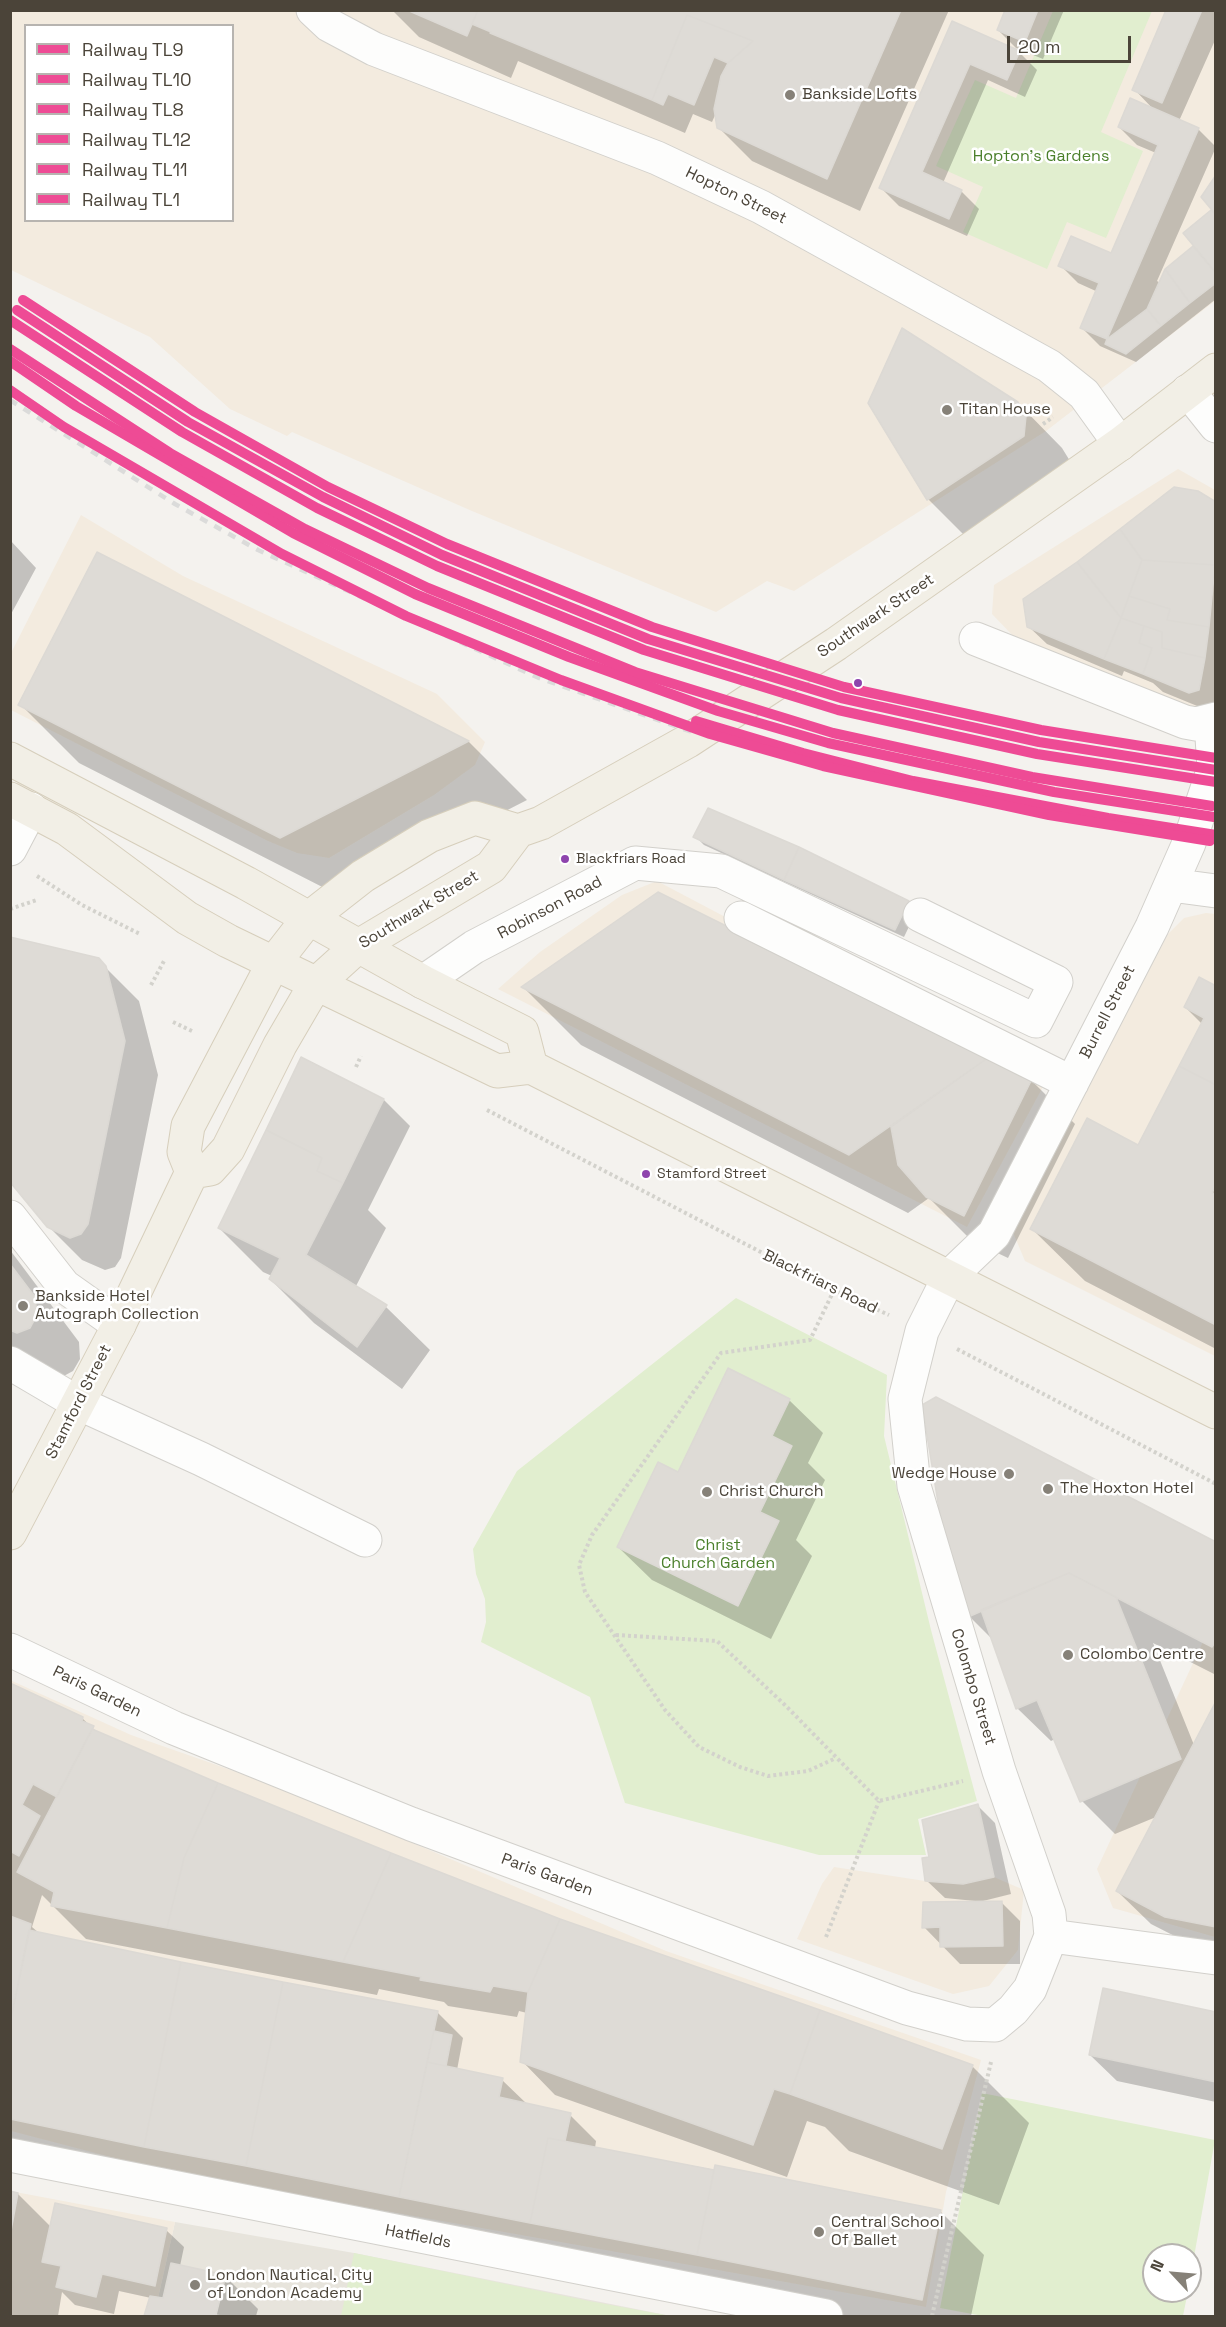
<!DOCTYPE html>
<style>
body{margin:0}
#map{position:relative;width:1226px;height:2327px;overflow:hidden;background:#f4f2ee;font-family:"Space Grotesk",sans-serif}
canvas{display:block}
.frame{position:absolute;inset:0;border:12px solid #4b4439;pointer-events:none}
.legend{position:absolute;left:24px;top:24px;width:210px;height:198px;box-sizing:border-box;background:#fff;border:2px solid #b7b4b0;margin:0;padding:8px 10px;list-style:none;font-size:18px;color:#4b4439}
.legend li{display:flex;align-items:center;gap:12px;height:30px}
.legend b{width:30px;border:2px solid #b7b4b0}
.north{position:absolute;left:1142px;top:2243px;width:60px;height:60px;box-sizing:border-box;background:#fff;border:2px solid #b7b4b0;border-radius:50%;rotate:296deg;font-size:16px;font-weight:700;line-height:24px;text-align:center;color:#4b4439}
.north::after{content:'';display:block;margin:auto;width:21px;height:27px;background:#868178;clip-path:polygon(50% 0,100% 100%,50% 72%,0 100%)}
.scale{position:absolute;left:1007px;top:36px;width:124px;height:27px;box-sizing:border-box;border:3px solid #4b4439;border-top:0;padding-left:8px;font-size:18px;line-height:21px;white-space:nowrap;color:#4b4439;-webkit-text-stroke:4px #fff;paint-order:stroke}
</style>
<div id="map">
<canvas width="1226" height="2327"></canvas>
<div class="frame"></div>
<ul class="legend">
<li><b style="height:8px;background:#ee4b95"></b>Railway TL9</li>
<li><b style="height:8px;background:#ee4b95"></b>Railway TL10</li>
<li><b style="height:8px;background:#ee4b95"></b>Railway TL8</li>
<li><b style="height:8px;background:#ee4b95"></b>Railway TL12</li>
<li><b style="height:8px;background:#ee4b95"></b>Railway TL11</li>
<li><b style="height:8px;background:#ee4b95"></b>Railway TL1</li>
</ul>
<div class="north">N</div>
<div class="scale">20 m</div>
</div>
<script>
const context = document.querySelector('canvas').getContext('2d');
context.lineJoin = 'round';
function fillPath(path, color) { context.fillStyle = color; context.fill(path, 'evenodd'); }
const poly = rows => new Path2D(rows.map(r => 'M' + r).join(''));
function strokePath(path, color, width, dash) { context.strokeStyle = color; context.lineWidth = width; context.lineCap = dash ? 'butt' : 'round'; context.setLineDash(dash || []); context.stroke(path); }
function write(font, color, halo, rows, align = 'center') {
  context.font = font + ' "Space Grotesk",sans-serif'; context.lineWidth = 5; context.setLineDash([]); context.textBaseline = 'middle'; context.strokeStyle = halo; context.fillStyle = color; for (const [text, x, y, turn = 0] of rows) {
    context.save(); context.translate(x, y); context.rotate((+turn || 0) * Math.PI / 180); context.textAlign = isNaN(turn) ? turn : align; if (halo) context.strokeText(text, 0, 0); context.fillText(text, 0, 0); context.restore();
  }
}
fillPath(poly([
 [175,2222,354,2253,671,2316,154,2316]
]), '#e7e4dc');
fillPath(poly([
 [10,11,1215,11,1215,301,1046,431,794,591,767,581,716,612,472,511,292,432,287,436,230,409,150,337,11,270],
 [26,26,232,26,232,220,26,220],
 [1178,469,1215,490,1215,702,1192,712,1018,641,992,614,994,585],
 [81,515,183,576,437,694,485,742,475,765,434,795,329,858,297,853,268,841,11,710,10,655],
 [657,881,1044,1085,967,1227,498,989,540,952,622,895],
 [1206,913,1215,914,1215,1356,1025,1261,1012,1230,1168,934,1184,918],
 [1215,1616,1215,1937,1113,1908,1097,1869],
 [10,1680,131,1735,291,1791,666,1951,981,2060,946,2192,926,2307,172,2173,11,2131],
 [834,1867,925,1881,963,1884,994,1877,1024,1890,1018,1950,989,1986,953,1994,797,1939,822,1884],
 [10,2191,175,2222,154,2316,11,2316]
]), '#f3ebdf');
fillPath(poly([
 [1053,11,1152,11,1101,132,1143,151,1106,238,1067,222,1047,269,963,232,983,187,936,166,975,80,1016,98],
 [736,1298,887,1375,884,1436,931,1630,977,1801,918,1819,926,1855,819,1855,625,1803,590,1697,481,1642,486,1622,485,1599,476,1574,473,1549,517,1471],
 [982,2093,1215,2140,1190,2279,1190,2255,1154,2255,1154,2291,1188,2291,1183,2316,983,2316,940,2308],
 [354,2253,589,2301,671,2316,341,2316]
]), '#e1eecf');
fillPath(poly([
 [392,10,949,10,860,211,752,161,718,127,716,113,712,122,693,114,685,133,518,61,511,78,419,37],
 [1007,10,1064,10,1043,59,1016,48,998,30],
 [1168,10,1216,10,1216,38,1179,121,1198,129,1216,147,1157,281,1160,283,1200,252,1185,233,1213,210,1216,178,1216,299,1136,362,1100,346,1082,328,1098,292,1078,283,1060,265,1112,255,1156,153,1137,145,1119,127,1155,111,1134,89],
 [953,23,1019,52,1037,70,1025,97,988,80,943,183,961,191,979,209,967,236,899,206,881,188],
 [1018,403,1062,448,1070,461,972,543,928,499],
 [1216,503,1216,708,1207,710,1163,692,1153,683,1124,671,1122,676,1047,644,1028,626],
 [10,540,36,568,10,616],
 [97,554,469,742,527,800,340,896,79,763,20,704],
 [695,836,908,902,917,910,904,937,704,845],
 [659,893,1031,1080,1075,1124,1008,1258,972,1241,929,1198,908,1213,581,1045,523,987],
 [98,960,139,1001,158,1075,121,1258,115,1267,105,1270,82,1260,48,1226],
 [1216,987,1216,1349,1085,1281,1032,1229,1139,1147,1202,1024,1185,1007],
 [302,1059,384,1100,410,1126,368,1210,386,1228,355,1288,386,1307,430,1350,402,1389,314,1323,270,1279,272,1276,263,1272,219,1228],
 [10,1250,79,1342,80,1359,73,1371,62,1377,10,1350],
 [789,1400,823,1433,808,1463,825,1480,796,1540,812,1556,771,1639,652,1580,618,1547,678,1474],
 [1216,1544,1216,1675,1153,1643,1194,1745,1216,1704,1216,1953,1200,1949,1151,1924,1117,1891,1156,1817,1115,1834,1082,1801,1055,1739,1051,1741,1017,1708,993,1640,969,1616,952,1582],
 [10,1685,82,1718,99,1734,391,1854,559,1921,972,2066,1029,2123,999,2205,849,2151,825,2127,807,2121,787,2177,555,2095,522,2061,527,2013,519,2011,517,2017,448,2006,444,2002,379,1989,377,1995,86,1939,42,1895,32,1927,39,1933,180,1963,437,2012,463,2038,457,2070,502,2080,528,2105,570,2115,596,2141,595,2148,940,2211,984,2255,971,2316,829,2316,10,2153],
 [977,1805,995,1823,1011,1894,979,1902,1002,1903,1020,1921,1020,1964,960,1964,924,1927,975,1903,975,1901,945,1898,926,1880,931,1859],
 [1216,2013,1216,2102,1117,2081,1090,2055],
 [10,2192,18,2194,51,2227,166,2230,184,2247,180,2266,225,2276,258,2309,256,2316,145,2316,151,2298,119,2291,114,2314,75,2305,62,2292,58,2316,10,2316]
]), '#0003');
const building = poly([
 [407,10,478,10,467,36,407,10],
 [478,10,901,10,827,179,717,128,714,109,721,76,728,63,753,41,687,15,652,100,490,33,491,32,472,24,478,10],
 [1005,10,1038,10,1025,42,997,30,1005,10],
 [1166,10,1202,10,1162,103,1132,90,1166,10],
 [687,15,753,41,728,63,714,57,694,105,668,94,663,105,652,100,687,15],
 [952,21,1020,51,1007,80,970,64,922,172,962,190,949,219,879,188,952,21],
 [1130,98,1199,128,1107,339,1080,328,1099,283,1058,266,1071,236,1111,253,1158,145,1118,127,1130,98],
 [1216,175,1216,215,1201,197,1216,175],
 [1211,210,1216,215,1216,273,1183,233,1211,210],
 [1193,246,1216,273,1216,283,1190,303,1165,269,1193,246],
 [1165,269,1190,303,1161,326,1147,309,1165,269],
 [1147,309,1161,326,1126,354,1105,344,1107,339,1147,309],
 [902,328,1018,402,1026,416,1024,436,927,500,868,403,902,328],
 [1174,487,1198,491,1216,502,1215,565,1142,560,1120,529,1174,487],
 [1120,529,1142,560,1121,618,1077,562,1120,529],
 [97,552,469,741,280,838,18,705,97,552],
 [1142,560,1215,565,1209,627,1167,620,1170,609,1129,596,1142,560],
 [1077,562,1121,618,1104,659,1027,627,1023,599,1077,562],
 [1129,596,1170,609,1167,620,1209,627,1205,658,1162,648,1162,632,1121,618,1129,596],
 [1121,618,1144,626,1139,643,1152,648,1143,674,1104,659,1121,618],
 [1144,626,1162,632,1162,648,1205,658,1199,690,1189,693,1143,674,1152,648,1139,643,1144,626],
 [708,808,799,847,784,880,693,837,708,808],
 [799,847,909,901,895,930,784,880,799,847],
 [658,892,989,1057,849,1155,521,987,658,892],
 [10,937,99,958,106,966,125,1041,88,1224,81,1234,70,1238,47,1227,10,1182,10,937],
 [1199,977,1216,986,1216,1085,1179,1066,1204,1018,1184,1007,1199,977],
 [301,1057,384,1099,343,1183,317,1171,322,1158,266,1130,301,1057],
 [989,1057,1032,1079,964,1216,926,1197,898,1165,891,1127,989,1057],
 [1179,1066,1216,1085,1216,1186,1212,1193,1216,1194,1216,1325,1030,1229,1087,1118,1138,1145,1179,1066],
 [266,1130,322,1158,317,1171,343,1183,306,1255,387,1305,357,1347,269,1279,280,1258,218,1228,266,1130],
 [10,1264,35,1297,37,1315,30,1328,17,1333,10,1330,10,1264],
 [728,1368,790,1399,772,1436,792,1446,760,1512,779,1521,738,1606,617,1547,658,1462,678,1472,728,1368],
 [936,1397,1216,1542,1216,1641,1212,1647,1069,1573,968,1617,951,1582,922,1405,936,1397],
 [1069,1573,1116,1597,1181,1759,1080,1802,1037,1700,1016,1709,981,1610,1069,1573],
 [10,1683,83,1717,82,1721,94,1726,57,1797,33,1784,22,1805,40,1816,19,1856,10,1851,10,1683],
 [1216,1701,1216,1927,1165,1917,1116,1891,1216,1701],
 [92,1729,218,1783,184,1858,167,1928,51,1906,54,1892,17,1872,92,1729],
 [218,1783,391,1853,343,1962,167,1928,184,1858,218,1783],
 [978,1804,994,1877,963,1884,925,1881,922,1858,929,1857,922,1820,978,1804],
 [391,1853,560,1919,528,1992,493,1986,490,1992,420,1980,421,1977,343,1962,391,1853],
 [1002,1901,1003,1946,940,1947,940,1927,922,1928,923,1902,1002,1901],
 [10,1916,31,1924,10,2023,10,1916],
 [560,1919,820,2010,790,2094,774,2089,753,2145,520,2062,528,1992,560,1919],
 [29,1930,181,1962,144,2147,10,2119,10,2023,29,1930],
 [181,1962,283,1982,246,2166,144,2147,181,1962],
 [283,1982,438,2011,399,2197,246,2166,283,1982],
 [1103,1988,1216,2012,1216,2082,1089,2055,1103,1988],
 [820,2010,973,2065,942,2149,790,2094,820,2010],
 [434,2031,452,2035,446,2066,427,2062,434,2031],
 [427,2062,503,2078,499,2097,571,2113,565,2141,548,2138,530,2223,399,2197,427,2062],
 [548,2138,714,2170,697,2255,530,2223,548,2138],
 [715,2165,941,2210,922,2300,697,2255,715,2165],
 [10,2191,18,2193,10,2236,10,2191],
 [55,2203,167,2228,155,2286,102,2274,96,2297,56,2287,61,2266,42,2262,55,2203],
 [171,2263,226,2275,216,2315,221,2316,144,2316,150,2296,163,2298,171,2263]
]);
fillPath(building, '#dedbd6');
strokePath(building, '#dcd9d4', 1.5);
const minor = poly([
 [313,10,329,25,374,49,657,158,761,207,1049,366,1084,394,1120,444],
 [1188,391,1216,426],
 [976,639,1185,722,1196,724,1216,719],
 [10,849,31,809],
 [1171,885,1216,891],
 [741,918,1072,1083],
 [423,982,474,947,635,863,721,871,1036,1021,1056,982,920,915],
 [10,1217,64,1286,119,1325],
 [10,1363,78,1403,201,1459,365,1540],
 [10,1650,174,1728,411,1824,907,2008,967,2024,995,2025,1013,2010,1030,1989,1051,1936,1049,1914,999,1771,914,1486,905,1399,922,1331,949,1277,994,1234,1152,927,1189,843,1214,768,1211,722],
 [1051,1936,1216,1958],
 [10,2155,826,2316]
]);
const major = poly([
 [10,759,246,883,423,982,522,1032,531,1067],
 [10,799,67,829,187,918,228,941,497,1071,531,1067,1216,1412],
 [192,1172,210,1169,228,1149,280,1045,315,985,357,947,491,867,518,831,541,823,688,741,836,644,1120,444,1216,370],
 [10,1533,119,1325,192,1172,184,1152,188,1126,273,964,308,919,363,876,429,836,475,818,518,831]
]);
strokePath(minor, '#d2d0cb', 35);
strokePath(major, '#d6cebb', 35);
strokePath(poly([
 [1043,424,1053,417],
 [37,876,82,905,140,934],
 [10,909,37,900],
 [151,985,164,961],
 [173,1022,194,1032],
 [356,1067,361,1056],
 [487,1110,834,1290,889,1315],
 [834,1290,810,1340,721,1353,592,1535,579,1565,585,1592,665,1710,699,1747,740,1767,768,1776,808,1771,836,1758],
 [957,1349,1216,1484],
 [616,1635,717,1641,786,1706,879,1801,963,1781],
 [826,1937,879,1801],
 [932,2316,991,2062]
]), '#d3d2cc', 4, [3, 3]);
strokePath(minor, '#fdfdfc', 33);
strokePath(major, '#f2efe6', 33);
strokePath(poly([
 [10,400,175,504,258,550,539,678,692,732]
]), '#dbdbda', 4.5, [8, 8]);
strokePath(poly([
 [10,320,182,432,317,508,437,566,644,650,838,710,1037,754,1216,782]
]), '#ee4b95', 10);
strokePath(poly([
 [10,361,76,406,293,533,415,594,569,657,718,711,828,743,1054,792,1214,817]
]), '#ee4b95', 10);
strokePath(poly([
 [17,310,188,422,323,497,442,555,648,639,841,698,1039,742,1216,770],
 [696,721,803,753,913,781,1108,818,1216,835]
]), '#ee4b95', 10);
strokePath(poly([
 [10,349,170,453,305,529,428,588,635,672,833,733,1032,777,1212,806]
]), '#ee4b95', 10);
strokePath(poly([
 [23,300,195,412,328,487,447,544,652,627,844,687,1041,730,1216,758]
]), '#ee4b95', 10);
strokePath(poly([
 [10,390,64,427,282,554,406,616,561,680,710,734,823,766,1049,815,1210,841]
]), '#ee4b95', 10);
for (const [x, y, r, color] of [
 [790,95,6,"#868178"],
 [947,410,6,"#868178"],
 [858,683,5,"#8e44ad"],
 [565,859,5,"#8e44ad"],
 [646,1174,5,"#8e44ad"],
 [23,1306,6,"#868178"],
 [1009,1474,6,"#868178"],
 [1048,1489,6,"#868178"],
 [707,1492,6,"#868178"],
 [1068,1655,6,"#868178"],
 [819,2232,6,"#868178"],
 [195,2285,6,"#868178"]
]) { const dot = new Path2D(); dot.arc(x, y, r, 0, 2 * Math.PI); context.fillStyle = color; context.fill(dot); strokePath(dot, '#fff', 2); }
write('14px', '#4b4439', '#fff', [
 ["Blackfriars Road",576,859],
 ["Stamford Street",657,1174]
], 'left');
write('16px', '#4b4439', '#fff', [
 ["Bankside Lofts",802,95],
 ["Titan House",959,410],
 ["Bankside Hotel",35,1297],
 ["Autograph Collection",35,1315],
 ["Wedge House",997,1474,"right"],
 ["The Hoxton Hotel",1060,1489],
 ["Christ Church",719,1492],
 ["Colombo Centre",1080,1655],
 ["Central School",831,2223],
 ["Of Ballet",831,2241],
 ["London Nautical, City",207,2276],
 ["of London Academy",207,2294]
], 'left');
write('16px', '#4a7f2a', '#fff', [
 ["Hopton's Gardens",1041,157],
 ["Christ",718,1546],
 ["Church Garden",718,1564]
]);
write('16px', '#4b4439', '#fff', [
 ["Hopton Street",736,196,26],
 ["Southwark Street",876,616,-34],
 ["Robinson Road",550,908,-28],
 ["Southwark Street",419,910,-31],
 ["Burrell Street",1108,1012,-63],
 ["Blackfriars Road",820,1282,26],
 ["Stamford Street",79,1402,-63],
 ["Colombo Street",973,1687,73],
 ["Paris Garden",97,1692,26],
 ["Paris Garden",547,1875,20],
 ["Hatfields",418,2237,11]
]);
</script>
